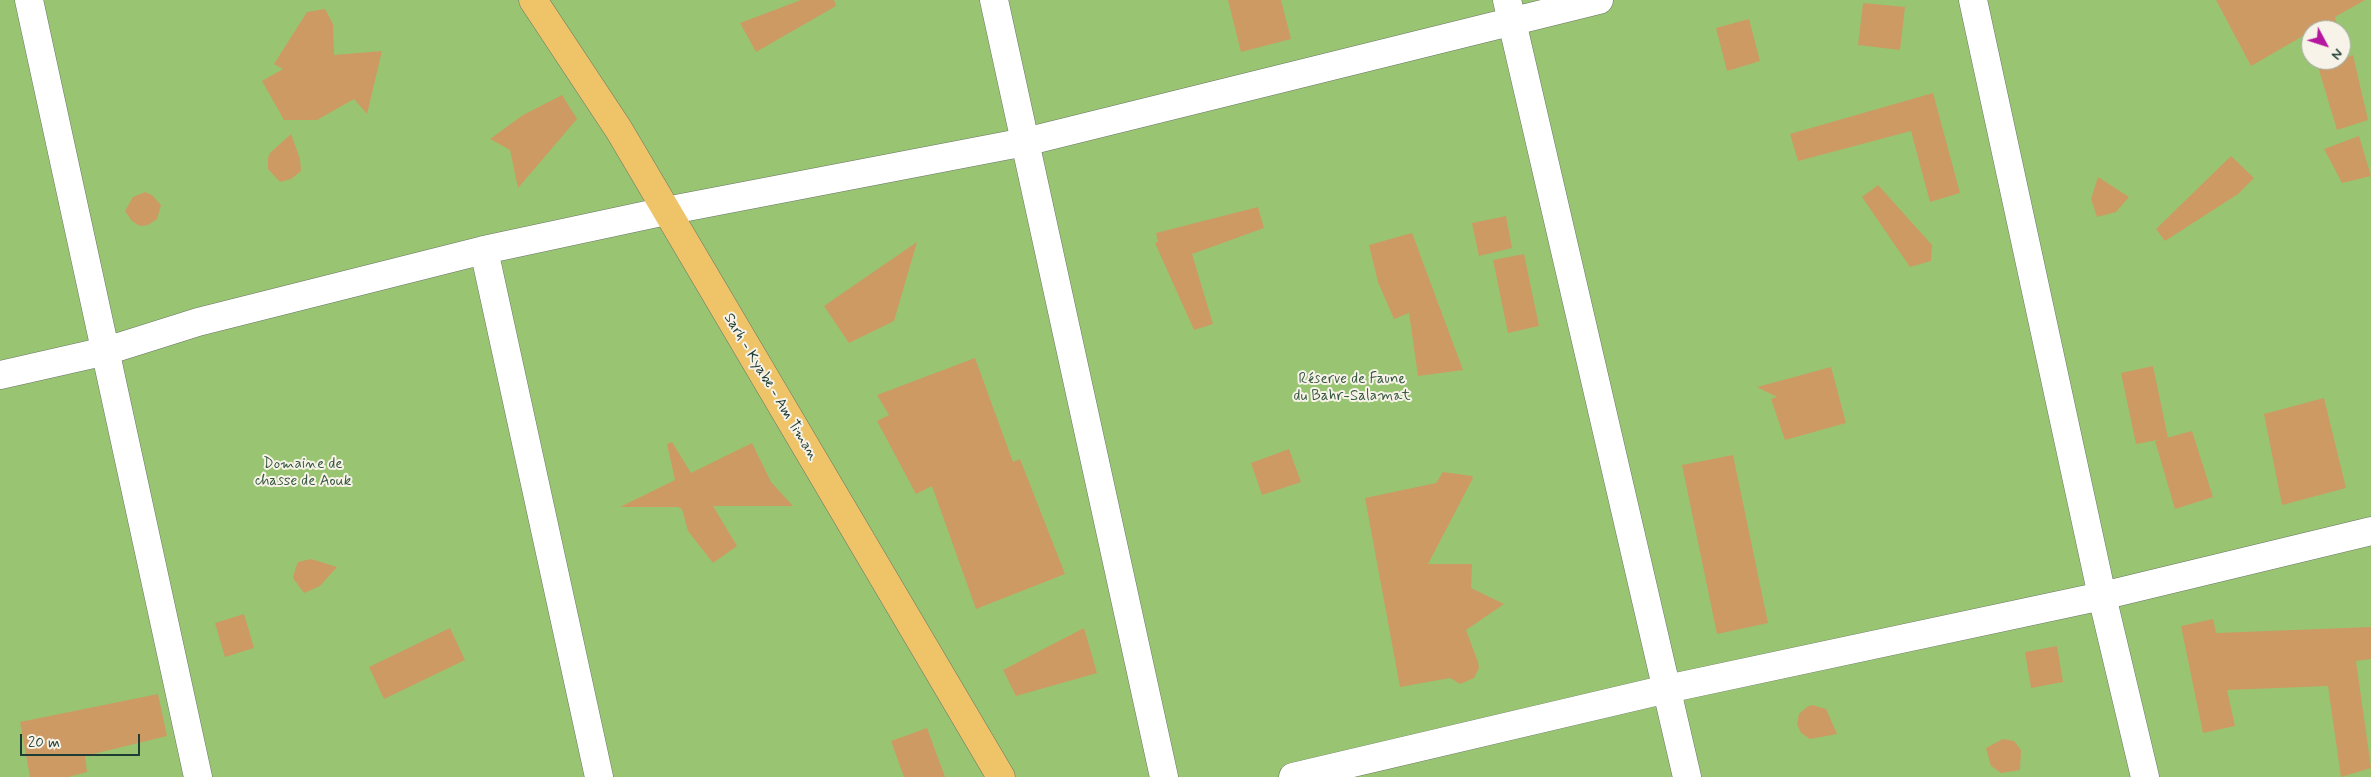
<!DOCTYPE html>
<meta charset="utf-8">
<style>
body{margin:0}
#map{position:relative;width:2371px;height:777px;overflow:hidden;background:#f1dbba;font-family:Mynerve,sans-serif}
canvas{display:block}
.north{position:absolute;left:2301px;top:20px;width:50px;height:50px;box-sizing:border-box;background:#f7f3e8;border:1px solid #a1aaa0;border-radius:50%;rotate:130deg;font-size:14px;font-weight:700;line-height:20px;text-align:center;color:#1f3d34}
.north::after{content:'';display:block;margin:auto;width:18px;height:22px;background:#b5179e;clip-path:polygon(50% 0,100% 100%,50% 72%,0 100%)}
.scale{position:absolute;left:20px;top:734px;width:120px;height:22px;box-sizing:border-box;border:2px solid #1f3d34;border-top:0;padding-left:6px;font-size:15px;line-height:18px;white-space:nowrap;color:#1f3d34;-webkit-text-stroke:4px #f7f3e8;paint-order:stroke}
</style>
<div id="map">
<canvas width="2371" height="777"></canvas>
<div class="north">N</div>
<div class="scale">20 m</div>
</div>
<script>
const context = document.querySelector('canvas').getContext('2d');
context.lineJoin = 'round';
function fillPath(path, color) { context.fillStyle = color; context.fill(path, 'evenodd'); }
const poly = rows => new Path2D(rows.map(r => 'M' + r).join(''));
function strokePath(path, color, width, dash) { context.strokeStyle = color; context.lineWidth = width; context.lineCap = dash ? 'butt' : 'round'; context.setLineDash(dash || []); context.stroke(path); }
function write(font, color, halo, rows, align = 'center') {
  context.font = font + ' Mynerve,sans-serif'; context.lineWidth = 4; context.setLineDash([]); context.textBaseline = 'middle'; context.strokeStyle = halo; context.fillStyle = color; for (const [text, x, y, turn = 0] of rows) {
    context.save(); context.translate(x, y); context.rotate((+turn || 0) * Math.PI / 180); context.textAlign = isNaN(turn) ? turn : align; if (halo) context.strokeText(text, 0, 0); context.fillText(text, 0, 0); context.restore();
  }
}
fillPath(poly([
 [0,0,2371,0,2371,777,0,777],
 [2311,30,2341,30,2341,60,2311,60]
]), '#99c573');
fillPath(poly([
 [801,0,834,0,836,6,756,52,740,23],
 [1228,0,1281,0,1291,39,1241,52],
 [2216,0,2365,0,2335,17,2338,30,2311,30,2311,44,2308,33,2251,66],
 [1863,3,1905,7,1900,50,1858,45],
 [325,9,333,24,334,55,382,51,367,114,354,99,317,120,284,120,262,81,283,69,274,64,307,12],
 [1749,19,1760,61,1727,71,1716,28],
 [2341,42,2345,58,2353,55,2368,120,2337,130,2316,60,2341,60],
 [1933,93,1960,193,1930,202,1911,131,1798,161,1790,134],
 [562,95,577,119,518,188,510,150,490,139,523,115],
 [291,134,300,159,301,171,291,179,280,182,268,169,268,158,270,153],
 [2359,136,2371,176,2342,183,2324,149],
 [2231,156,2254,178,2238,194,2165,241,2156,229],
 [2098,177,2129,197,2116,212,2097,217,2091,199],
 [1878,185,1932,245,1931,261,1910,267,1862,197],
 [145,192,152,195,161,205,157,219,148,225,140,226,132,221,125,211,133,197],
 [1258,207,1264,228,1192,254,1213,324,1194,330,1155,243,1158,242,1156,233],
 [1506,216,1512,248,1479,256,1472,223],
 [1412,233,1463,370,1418,376,1409,313,1394,319,1378,282,1369,245],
 [917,242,894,321,849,343,824,306],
 [1524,254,1539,326,1508,333,1493,260],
 [975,358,1013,462,1020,459,1065,574,976,609,932,486,916,494,877,421,889,415,877,395],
 [2153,366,2168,438,2136,444,2121,373],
 [1831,367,1846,423,1785,440,1771,399,1777,397,1757,387],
 [2324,398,2346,488,2282,505,2264,414],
 [2192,431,2213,497,2175,509,2155,441],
 [672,442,691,473,752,443,771,482,793,506,713,506,737,546,713,563,688,531,682,509,678,507,620,507,675,480,667,444],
 [1289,449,1301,482,1262,495,1251,463],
 [1733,455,1768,623,1717,634,1682,465],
 [1443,472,1472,476,1473,478,1428,564,1472,564,1471,588,1504,604,1466,630,1478,662,1479,668,1474,678,1460,684,1450,678,1400,687,1365,498,1436,483],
 [311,559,337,567,320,586,304,593,293,578,295,570,298,562],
 [244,614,254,648,225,657,215,623],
 [2213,619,2216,633,2371,627,2371,659,2356,661,2371,768,2341,777,2328,686,2227,690,2235,726,2203,733,2181,626],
 [450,628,465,660,384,699,369,667],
 [1084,628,1097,673,1016,696,1003,670],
 [2057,646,2063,682,2031,688,2025,652],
 [158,694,167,736,85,756,87,772,68,777,30,777,20,722],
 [1812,705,1826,709,1837,734,1810,739,1801,733,1797,724,1799,714,1807,707],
 [927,728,945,777,904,777,891,741],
 [2003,739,2014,741,2021,750,2020,770,2001,773,1991,766,1986,748]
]), '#cd9a63');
const minor = poly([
 [29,0,198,777],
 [994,0,1164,777],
 [1507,0,1687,777],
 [1973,0,2102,596,2145,777],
 [484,250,599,777],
 [0,375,106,351,198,322,484,250,666,211,1025,142,1599,0],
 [1293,777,1667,689,2102,596,2371,531]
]);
const major = poly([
 [533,0,619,130,1001,777]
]);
strokePath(minor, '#687463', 29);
strokePath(major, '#687463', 29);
strokePath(minor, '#fff', 28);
strokePath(major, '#efc469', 28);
write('15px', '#375841', '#f7f3e8', [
 ["Réserve de Faune",1352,380],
 ["du Bahr-Salamat",1352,397],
 ["Domaine de",303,465],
 ["chasse de Aouk",303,482]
]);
write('15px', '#1f3d34', '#f7f3e8', [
 ["Sarh - Kyabe - Am Timan",770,387,59]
]);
</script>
